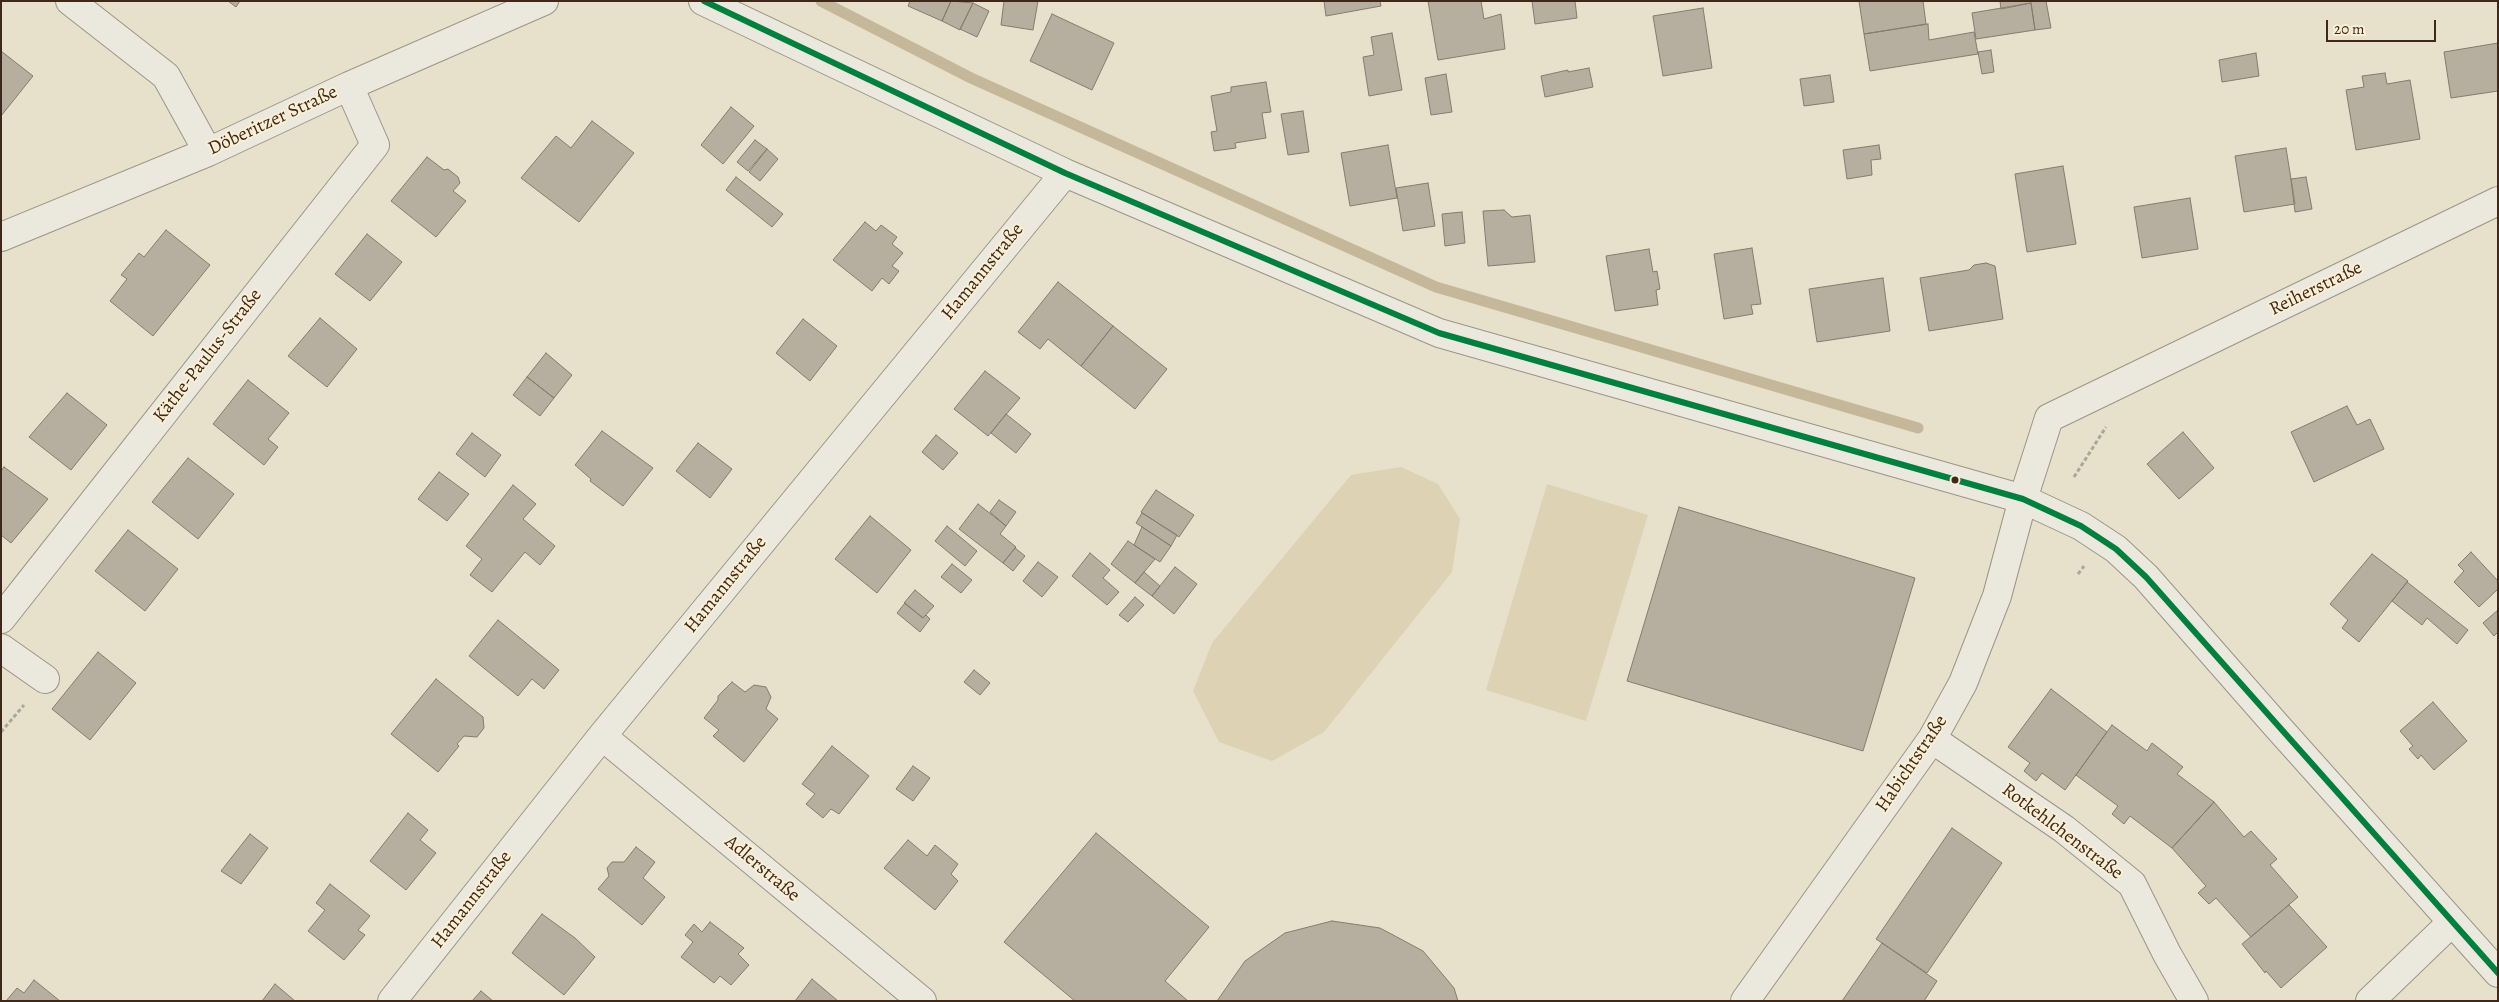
<!DOCTYPE html>
<meta charset="utf-8">
<style>
body{margin:0}
#map{position:relative;width:2499px;height:1002px;overflow:hidden;background:#e7e0ca;font-family:Alegreya,serif}
canvas{display:block}
.frame{position:absolute;inset:0;border:2px solid #3f2719;pointer-events:none}
.scale{position:absolute;left:2326px;top:20px;width:110px;height:22px;box-sizing:border-box;border:2px solid #3f2719;border-top:0;padding-left:6px;font-size:15px;line-height:18px;white-space:nowrap;color:#3f2719;-webkit-text-stroke:4px #f8efd4;paint-order:stroke}
</style>
<div id="map">
<canvas width="2499" height="1002"></canvas>
<div class="frame"></div>
<div class="scale">20 m</div>
</div>
<script>
const context = document.querySelector('canvas').getContext('2d');
context.lineJoin = 'round';
function fillPath(path, color) { context.fillStyle = color; context.fill(path, 'evenodd'); }
const poly = rows => new Path2D(rows.map(r => 'M' + r).join(''));
function strokePath(path, color, width, dash) { context.strokeStyle = color; context.lineWidth = width; context.lineCap = dash ? 'butt' : 'round'; context.setLineDash(dash || []); context.stroke(path); }
function write(font, color, halo, rows, align = 'center') {
  context.font = font + ' Alegreya,serif'; context.lineWidth = 4; context.setLineDash([]); context.textBaseline = 'middle'; context.strokeStyle = halo; context.fillStyle = color; for (const [text, x, y, turn = 0] of rows) {
    context.save(); context.translate(x, y); context.rotate((+turn || 0) * Math.PI / 180); context.textAlign = isNaN(turn) ? turn : align; if (halo) context.strokeText(text, 0, 0); context.fillText(text, 0, 0); context.restore();
  }
}
fillPath(poly([
 [1401,467,1438,484,1460,519,1452,572,1324,732,1272,761,1219,742,1193,691,1212,643,1351,475],
 [1547,484,1648,515,1586,721,1486,690]
]), '#ddd2b3');
strokePath(poly([
 [821,1,971,78,1436,287,1918,428]
]), '#c5b79a', 11);
const building = poly([
 [228,1,240,1,236,7,228,1],
 [910,1,951,1,942,21,908,6,910,1],
 [951,1,973,3,960,30,942,21,951,1],
 [1004,1,1038,1,1033,30,1001,25,1004,1],
 [1324,1,1380,1,1381,6,1326,16,1324,1],
 [1428,1,1481,1,1484,19,1501,14,1505,49,1438,60,1428,1],
 [1532,1,1575,1,1577,18,1535,24,1532,1],
 [1859,1,1923,1,1926,24,1864,34,1859,1],
 [2000,1,2046,1,2051,28,2035,30,2031,3,2001,9,2000,1],
 [973,3,989,11,977,37,960,29,973,3],
 [2031,3,2035,30,1976,39,1972,13,2031,3],
 [1703,8,1712,68,1663,76,1653,16,1703,8],
 [1052,14,1114,43,1092,90,1030,61,1052,14],
 [1928,24,1929,40,1974,32,1978,54,1870,71,1864,34,1928,24],
 [1392,33,1402,90,1369,96,1363,57,1374,55,1371,37,1392,33],
 [2498,43,2498,91,2451,98,2444,52,2498,43],
 [1991,50,1994,72,1982,74,1978,52,1991,50],
 [1,51,33,76,1,116,1,51],
 [2256,53,2259,76,2222,82,2219,60,2256,53],
 [1589,68,1593,87,1545,97,1541,76,1568,70,1568,72,1589,68],
 [2385,73,2387,84,2410,80,2420,139,2356,150,2346,90,2364,87,2362,76,2385,73],
 [1446,74,1452,112,1431,115,1425,78,1446,74],
 [1830,75,1834,102,1804,106,1800,79,1830,75],
 [1266,82,1271,112,1262,113,1266,138,1235,143,1236,148,1214,151,1211,132,1217,131,1211,96,1231,92,1231,87,1266,82],
 [731,107,754,126,723,164,701,145,731,107],
 [1303,111,1309,152,1288,155,1281,114,1303,111],
 [592,121,634,153,579,222,521,178,556,136,571,148,592,121],
 [755,140,767,149,748,171,737,162,755,140],
 [1388,145,1397,198,1350,206,1341,153,1388,145],
 [1879,145,1881,159,1871,160,1872,175,1847,179,1843,150,1879,145],
 [2286,148,2295,204,2244,212,2235,156,2286,148],
 [767,149,778,159,760,181,749,172,767,149],
 [427,157,444,170,448,169,458,177,460,183,453,191,466,201,436,237,391,201,427,157],
 [2063,166,2076,244,2027,252,2015,174,2063,166],
 [736,177,783,214,772,227,726,190,736,177],
 [2306,177,2312,209,2295,212,2291,179,2306,177],
 [1428,183,1435,226,1403,231,1396,188,1428,183],
 [2190,198,2198,249,2142,258,2134,207,2190,198],
 [1504,210,1512,217,1530,215,1535,262,1488,266,1483,211,1504,210],
 [1462,212,1465,243,1445,246,1442,214,1462,212],
 [865,222,876,231,881,225,897,237,892,244,903,253,892,266,899,271,889,284,882,278,872,291,833,260,865,222],
 [166,230,210,265,153,336,110,301,127,279,121,275,139,253,144,257,166,230],
 [367,234,402,262,370,301,335,274,367,234],
 [1752,248,1761,304,1751,305,1753,314,1724,319,1714,254,1752,248],
 [1649,249,1653,272,1657,271,1660,289,1656,290,1658,305,1615,311,1606,256,1649,249],
 [1986,263,1995,266,2003,319,1929,331,1920,278,1969,270,1974,265,1986,263],
 [1883,278,1890,331,1817,342,1809,289,1883,278],
 [1058,282,1113,326,1081,366,1048,339,1040,349,1018,332,1058,282],
 [320,318,357,349,327,387,288,356,320,318],
 [803,319,837,346,810,381,776,353,803,319],
 [1113,326,1167,369,1135,409,1081,366,1113,326],
 [546,353,572,375,554,398,527,377,546,353],
 [985,371,1020,398,988,436,954,409,985,371],
 [527,377,554,398,540,416,513,395,527,377],
 [248,380,289,413,268,439,278,447,264,465,213,424,248,380],
 [67,393,107,425,71,470,29,437,67,393],
 [2347,406,2357,425,2370,419,2384,449,2314,482,2291,432,2347,406],
 [1006,414,1031,434,1016,453,991,433,1006,414],
 [602,431,653,468,623,506,590,481,591,479,575,465,602,431],
 [2183,432,2214,468,2179,499,2147,464,2183,432],
 [472,433,501,455,485,477,456,454,472,433],
 [936,435,958,453,943,470,922,452,936,435],
 [698,443,732,469,710,498,676,471,698,443],
 [188,458,234,494,198,539,152,502,188,458],
 [4,467,48,499,11,543,1,535,1,471,4,467],
 [439,472,469,494,447,521,418,499,439,472],
 [513,485,536,504,523,519,555,546,540,565,525,552,492,592,470,575,482,559,466,546,513,485],
 [1156,490,1194,515,1179,537,1141,512,1156,490],
 [999,500,1016,512,1006,526,990,512,999,500],
 [978,504,1006,526,1000,534,1016,547,1003,563,959,529,978,504],
 [1679,507,1915,578,1863,751,1627,681,1679,507],
 [1142,513,1177,535,1171,546,1136,523,1142,513],
 [870,516,911,550,877,593,835,559,870,516],
 [947,526,977,551,965,566,935,541,947,526],
 [1142,527,1171,546,1160,562,1134,545,1142,527],
 [128,530,178,569,145,611,95,571,128,530],
 [1128,541,1155,559,1135,583,1111,564,1128,541],
 [1015,548,1025,556,1013,571,1003,563,1015,548],
 [2471,552,2498,581,2498,589,2479,607,2454,582,2464,571,2458,565,2471,552],
 [1090,553,1110,570,1103,578,1119,592,1107,605,1072,576,1090,553],
 [2372,554,2408,581,2359,642,2342,628,2348,620,2330,604,2372,554],
 [1038,562,1058,577,1042,597,1023,581,1038,562],
 [952,564,972,580,961,593,941,577,952,564],
 [1175,567,1197,584,1174,614,1152,596,1175,567],
 [1144,572,1160,586,1152,596,1135,583,1144,572],
 [2407,582,2468,630,2457,644,2427,618,2422,625,2392,601,2407,582],
 [915,590,934,606,923,618,904,603,915,590],
 [1135,597,1144,605,1128,622,1119,615,1135,597],
 [905,603,923,618,926,615,930,619,920,632,897,613,905,603],
 [2498,610,2498,632,2494,636,2483,623,2498,610],
 [498,620,559,670,544,689,532,679,518,696,469,656,498,620],
 [98,652,136,683,90,740,52,709,98,652],
 [974,670,990,683,980,695,964,682,974,670],
 [436,679,483,717,484,728,477,737,464,736,457,744,459,746,438,772,391,734,436,679],
 [732,682,745,692,754,685,766,687,771,697,766,709,778,719,744,762,713,736,719,730,704,718,718,700,718,696,732,682],
 [2051,689,2107,732,2065,790,2042,773,2036,781,2024,771,2030,763,2008,747,2051,689],
 [2433,702,2467,741,2434,770,2421,755,2418,759,2409,749,2413,746,2400,731,2433,702],
 [2112,725,2147,751,2152,743,2183,767,2177,774,2214,802,2172,848,2130,816,2124,824,2112,814,2118,806,2076,775,2112,725],
 [832,746,869,776,839,814,831,809,823,818,806,804,815,794,802,784,832,746],
 [913,766,930,778,913,801,896,789,913,766],
 [2214,802,2244,837,2251,831,2277,859,2270,865,2298,897,2251,937,2216,898,2209,904,2198,893,2206,886,2172,848,2214,802],
 [408,813,428,830,420,840,436,853,406,890,370,861,408,813],
 [1952,828,2002,863,1927,973,1876,939,1952,828],
 [1096,833,1209,927,1165,981,1188,1001,1075,1001,1004,942,1096,833],
 [250,834,268,848,241,884,221,871,250,834],
 [908,840,927,856,935,845,958,864,951,874,958,881,935,910,884,868,908,840],
 [636,847,655,862,643,878,665,897,642,925,598,889,609,876,607,868,612,862,624,862,636,847],
 [330,884,370,916,358,930,365,935,344,960,308,931,325,910,316,903,330,884],
 [2289,905,2327,947,2281,988,2266,971,2265,973,2242,944,2289,905],
 [542,914,575,938,595,957,564,995,512,953,542,914],
 [1332,921,1380,928,1423,951,1454,988,1458,1001,1217,1001,1245,961,1285,933,1332,921],
 [710,922,744,948,738,954,749,965,731,985,720,976,714,983,681,957,693,942,685,935,694,924,702,932,710,922],
 [1882,943,1937,981,1924,1001,1842,1001,1882,943],
 [812,979,838,1001,795,1001,812,979],
 [34,980,60,1001,6,1001,17,988,24,993,34,980],
 [275,984,295,1001,262,1001,275,984],
 [481,991,493,1001,472,1001,481,991]
]);
fillPath(building, '#b6afa0');
strokePath(building, '#847c6f', 1);
const street = poly([
 [70,1,166,76,208,152],
 [703,1,1065,173,1439,333,2023,499,2081,526,2116,549,2146,577,2275,724,2498,973],
 [1,237,208,152,349,86,544,1],
 [1,619,375,145,349,86],
 [1,648,45,679],
 [602,736,922,1001],
 [1932,739,2064,829,2132,884,2167,954,2194,1001],
 [392,1001,602,736,1065,173],
 [1745,1001,1932,739,1963,683,1997,596,2023,499,2049,418,2498,201],
 [2370,1001,2452,922]
]);
strokePath(street, '#9c9587', 30);
strokePath(poly([
 [2074,477,2106,427],
 [2078,574,2084,566],
 [1,732,24,705]
]), '#aca79d', 3, [4, 2.5]);
strokePath(street, '#ebe8dd', 28);
strokePath(poly([
 [704,1,1065,173,1439,333,2023,499,2081,526,2116,549,2146,577,2498,973]
]), '#007f3e', 6);
for (const [x, y, r, color] of [
 [1955,480,4.5,"#3f2719"]
]) { const dot = new Path2D(); dot.arc(x, y, r, 0, 2 * Math.PI); context.fillStyle = color; context.fill(dot); strokePath(dot, '#f8efd4', 2); }
write('19px', '#3f2719', '#f8efd4', [
 ["Döberitzer Straße",273,121,-25],
 ["Hamannstraße",983,272,-51],
 ["Reiherstraße",2316,289,-26],
 ["Käthe-Paulus-Straße",208,356,-52],
 ["Hamannstraße",726,585,-51],
 ["Habichtstraße",1912,764,-56],
 ["Rotkehlchenstraße",2062,832,37],
 ["Adlerstraße",762,869,40],
 ["Hamannstraße",472,900,-52]
]);
</script>
